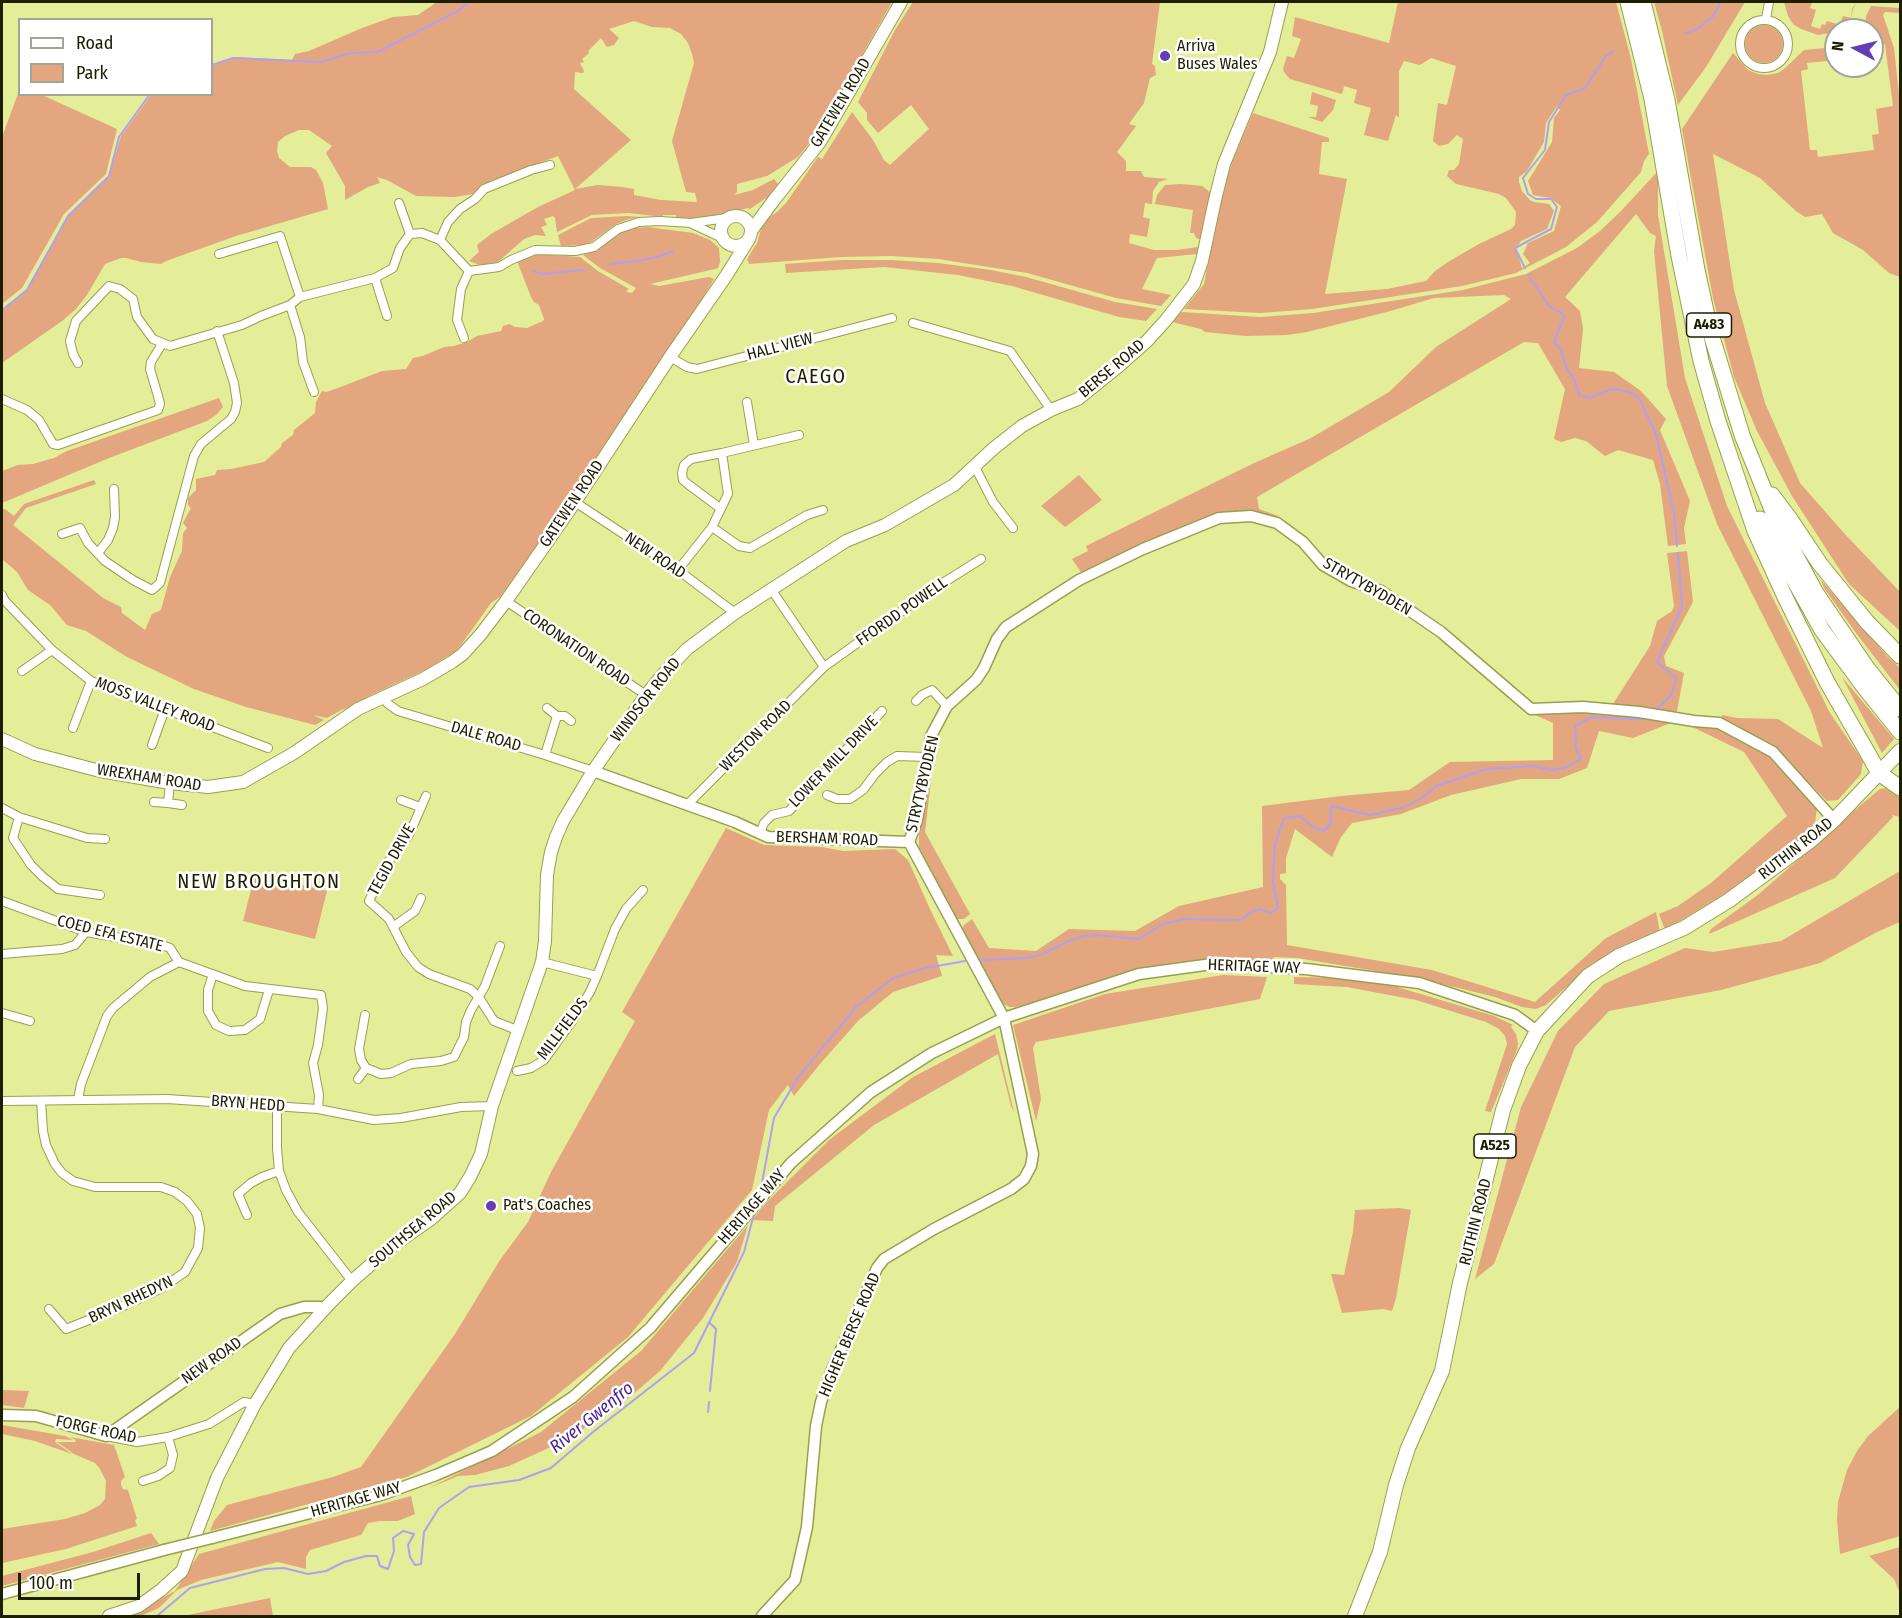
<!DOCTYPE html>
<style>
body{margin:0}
#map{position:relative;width:1902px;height:1618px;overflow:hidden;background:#e4ed98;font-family:"Fira Sans Condensed",sans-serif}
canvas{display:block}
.frame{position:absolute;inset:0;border:3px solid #1c1e00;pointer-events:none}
.legend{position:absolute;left:18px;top:18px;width:195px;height:78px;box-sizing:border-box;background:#fff;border:2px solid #a4a599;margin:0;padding:8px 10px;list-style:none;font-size:18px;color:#1c1e00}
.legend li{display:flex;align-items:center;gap:12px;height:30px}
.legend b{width:30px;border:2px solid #a4a599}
.north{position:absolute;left:1824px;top:18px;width:60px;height:60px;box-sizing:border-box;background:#fff;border:2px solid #a4a599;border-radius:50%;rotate:277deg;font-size:16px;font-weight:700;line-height:24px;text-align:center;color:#1c1e00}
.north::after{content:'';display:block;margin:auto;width:21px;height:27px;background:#653db6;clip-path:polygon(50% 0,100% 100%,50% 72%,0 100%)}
.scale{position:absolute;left:18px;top:1573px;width:122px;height:27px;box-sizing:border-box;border:3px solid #1c1e00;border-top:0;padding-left:8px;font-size:18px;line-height:21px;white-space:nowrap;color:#1c1e00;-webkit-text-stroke:4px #fff;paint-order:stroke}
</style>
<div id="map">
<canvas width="1902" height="1618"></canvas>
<div class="frame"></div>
<ul class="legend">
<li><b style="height:8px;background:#fff"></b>Road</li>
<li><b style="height:16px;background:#e3a67e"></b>Park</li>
</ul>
<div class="north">N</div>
<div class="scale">100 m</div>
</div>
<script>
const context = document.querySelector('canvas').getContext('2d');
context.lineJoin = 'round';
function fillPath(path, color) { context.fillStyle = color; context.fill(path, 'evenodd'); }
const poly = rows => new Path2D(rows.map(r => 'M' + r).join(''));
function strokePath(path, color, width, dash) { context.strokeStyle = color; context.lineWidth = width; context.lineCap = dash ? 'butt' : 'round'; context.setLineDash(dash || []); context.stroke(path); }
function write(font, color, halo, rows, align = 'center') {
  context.font = font + ' "Fira Sans Condensed",sans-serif'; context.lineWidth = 5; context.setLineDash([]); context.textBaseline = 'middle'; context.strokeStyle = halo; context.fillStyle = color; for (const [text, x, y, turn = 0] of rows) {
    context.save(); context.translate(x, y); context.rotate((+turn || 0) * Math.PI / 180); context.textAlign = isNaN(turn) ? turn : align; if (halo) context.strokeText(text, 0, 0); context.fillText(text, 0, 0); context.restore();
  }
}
fillPath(poly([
 [437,2,892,2,817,134,798,157,767,176,737,184,737,192,734,195,753,190,774,179,779,185,772,194,750,209,748,208,700,220,676,219,676,215,663,215,663,217,629,213,592,215,557,232,555,218,553,216,544,219,547,225,541,227,546,236,535,235,524,239,498,262,480,265,469,261,479,252,477,245,491,234,538,207,575,190,558,156,481,185,474,194,454,197,416,196,387,180,377,177,380,183,368,187,345,200,345,186,326,153,332,146,309,130,299,130,285,136,278,142,277,151,279,158,290,167,311,167,316,170,323,183,328,209,236,236,166,261,161,264,141,262,126,258,121,258,105,264,87,295,75,310,62,321,2,363,2,310,27,290,68,216,109,176,121,136,151,95,212,94,212,66,228,59,236,57,292,60,295,54,309,51,362,28,393,17,418,15],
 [634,21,652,27,670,28,681,34,688,43,692,54,694,63,672,141,686,192,695,193,697,202,661,200,634,195,634,189,622,187,598,185,575,189,631,140,574,89,575,72,583,73,584,71,580,63,584,62,582,59,589,53,588,51,601,38,607,47,614,45,619,38,609,29],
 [913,2,1160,2,1152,64,1155,66,1156,75,1150,78,1144,103,1129,124,1136,126,1117,152,1126,161,1126,171,1141,171,1144,177,1168,179,1159,182,1153,191,1152,204,1145,203,1143,217,1150,219,1147,237,1130,234,1129,243,1154,250,1177,250,1198,247,1199,250,1197,254,1157,258,1142,289,1171,295,1161,306,1116,298,1027,273,938,259,891,256,841,257,749,264,747,259,757,243,761,229,768,218,777,212,786,203,818,157,822,159,852,112,873,140,884,160,890,165,929,129,911,105,878,133,867,120,867,113,858,102,895,30],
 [1398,2,1616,2,1631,59,1649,154,1644,161,1641,172,1597,222,1566,247,1516,273,1462,286,1312,309,1260,313,1184,309,1204,284,1221,194,1235,155,1253,113,1329,138,1329,142,1322,142,1319,174,1347,179,1325,294,1387,289,1426,281,1435,271,1448,262,1479,244,1511,229,1515,225,1516,212,1506,198,1499,194,1456,184,1447,176,1449,170,1454,170,1459,164,1463,139,1457,135,1448,144,1439,146,1433,141,1438,103,1447,105,1456,66,1431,58,1420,65,1404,61,1399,71,1399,118,1396,115,1388,141,1364,135,1371,108,1354,103,1357,90,1344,86,1342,94,1290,79,1284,72,1283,69,1287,56,1294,58,1301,39,1292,36,1295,17,1389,43],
 [1557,106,1560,110,1554,118,1552,142,1528,181,1533,195,1550,198,1561,206,1554,231,1528,243,1523,254,1530,263,1522,268,1516,248,1521,241,1547,229,1554,211,1549,204,1534,202,1530,200,1522,191,1519,182,1519,177,1527,171,1544,142,1546,123],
 [1654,2,1745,2,1706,67,1678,105,1662,31],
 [1784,2,1812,2,1810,8,1816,10,1811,26,1820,29,1822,24,1825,25,1827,21,1840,25,1843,16,1851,18,1852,9,1857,2,1853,9,1849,28,1847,30,1836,30,1836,32,1818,35,1801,29,1793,24,1788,16],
 [1871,6,1900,8,1900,13,1885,12,1883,15,1894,48,1900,105,1900,277,1889,273,1863,250,1833,233,1822,214,1805,217,1796,211,1760,178,1713,154,1734,290,1765,403,1800,483,1843,532,1900,592,1900,631,1849,584,1792,496,1757,431,1734,377,1713,298,1682,129,1733,53,1748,70,1758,74,1767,75,1778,73,1784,69,1804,50,1836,47,1836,60,1807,63,1808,69,1801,71,1810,150,1817,150,1818,157,1874,150,1872,135,1879,134,1876,109,1893,106,1885,44,1872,46,1872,30,1865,30,1866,16],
 '1745 44a19 19 0 1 1 38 0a19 19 0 1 1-38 0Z',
 [19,91,20,94,42,95,117,129,106,174,64,214,22,288,2,304,2,137],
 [1312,92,1336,100,1333,110,1322,122,1308,117,1316,117,1318,106,1310,104],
 [1658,171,1658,215,1685,378,1727,506,1830,713,1863,761,1861,774,1838,800,1827,801,1777,750,1721,720,1722,715,1737,718,1778,719,1823,748,1811,711,1717,524,1667,386,1654,251,1656,236,1650,233,1636,214,1565,297,1580,311,1583,329,1579,368,1614,372,1641,391,1666,419,1660,430,1690,501,1684,528,1686,544,1668,546,1660,484,1653,460,1618,450,1605,456,1586,441,1575,438,1561,442,1554,439,1565,389,1538,343,1524,342,1257,497,1259,509,1281,517,1257,513,1210,515,1199,523,1083,575,1072,559,1088,551,1086,546,1252,464,1311,438,1389,392,1436,347,1511,299,1504,295,1434,298,1387,312,1307,332,1287,335,1246,336,1205,332,1201,329,1172,322,1181,312,1260,317,1313,313,1463,290,1526,274,1577,248,1600,231,1621,211],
 [1181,184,1202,186,1210,192,1201,240,1196,238,1194,233,1190,233,1193,210,1155,204,1157,195,1165,185],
 [627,216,640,217,629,219,616,224,591,242,581,245,561,246,558,235,591,218],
 [648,227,693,233,710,240,719,248,720,262,718,268,715,269,650,284,659,286,709,277,714,279,694,313,564,508,501,596,491,603,461,645,456,651,427,669,367,697,356,708,343,709,327,718,313,715,324,720,315,725,246,707,194,689,127,657,86,631,67,625,50,605,28,590,17,572,2,559,2,471,18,465,33,464,54,458,67,451,219,398,223,407,216,415,207,421,109,458,2,503,2,509,5,509,14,516,24,504,94,480,96,484,26,508,13,525,103,598,121,607,122,613,145,630,152,614,161,610,170,577,182,551,183,533,187,528,183,523,191,508,188,505,188,498,196,490,196,479,215,475,217,470,231,469,264,462,281,447,282,443,293,435,294,430,315,413,316,402,322,391,326,392,338,388,382,371,406,369,413,358,423,356,444,347,454,346,467,342,477,336,501,331,503,326,509,324,515,327,527,328,543,321,544,319,539,305,534,302,531,297,517,261,535,254,580,257,598,271,629,289,626,291,630,293,633,292,636,288,600,268,583,255,595,251,620,233,635,228],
 [842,260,891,260,938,263,991,270,1026,277,1115,302,1157,309,1146,321,1119,317,1012,286,958,275,884,267,786,273,785,264],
 [1079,475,1102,500,1065,527,1041,506],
 [1687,551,1693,602,1664,656,1666,666,1684,673,1677,711,1671,714,1718,727,1748,745,1771,756,1817,808,1815,823,1804,837,1736,887,1665,930,1659,914,1678,906,1711,883,1787,816,1744,752,1678,720,1633,738,1599,731,1587,768,1559,779,1521,779,1451,795,1401,814,1352,823,1341,837,1332,857,1295,829,1286,858,1286,873,1280,874,1280,879,1286,885,1287,945,1432,970,1535,1002,1606,938,1656,912,1660,932,1594,963,1546,1005,1536,1009,1522,1007,1495,997,1418,978,1297,958,1274,957,1273,960,1211,962,1133,974,1016,1007,1010,1007,1003,1004,999,998,962,929,964,925,972,919,989,948,1036,951,1069,929,1135,931,1179,906,1263,887,1262,806,1341,796,1409,790,1450,762,1553,760,1553,723,1533,714,1539,712,1619,712,1629,717,1642,716,1644,707,1613,704,1650,646,1657,621,1672,611,1674,606,1667,553],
 [1821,580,1887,656,1900,668,1900,690,1856,633,1824,588],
 [1842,677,1894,739,1882,753],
 [931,781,925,832,970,914,964,919,957,919,919,847,919,834],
 [1885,788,1900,798,1900,817,1892,815,1893,817,1835,878,1709,934,1711,929,1759,894,1850,814,1880,789],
 [726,828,764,845,822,847,843,851,895,849,908,860,930,909,953,956,936,955,942,976,893,992,858,1021,820,1064,794,1096,788,1085,769,1110,752,1190,628,1337,531,1416,407,1477,210,1531,214,1521,227,1505,333,1477,361,1467,455,1334,500,1260,528,1222,551,1172,635,1021,622,1012],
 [1900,871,1900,922,1877,932,1820,963,1721,990,1609,1011,1575,1047,1494,1264,1475,1279,1521,1107,1558,1031,1604,984,1685,948,1713,952,1781,941],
 [255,874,327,891,315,939,243,921],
 [1223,975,1267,977,1260,999,1036,1042,1033,1048,1041,1099,1036,1121,1013,1025,1105,994],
 [1294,977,1341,978,1394,986,1494,1016,1513,1025,1511,1027,1516,1034,1518,1044,1517,1050,1491,1112,1485,1111,1507,1044,1505,1036,1499,1029,1486,1022,1416,1000,1347,987,1294,984],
 [995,1034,1014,1112,1011,1106,998,1054,874,1125,775,1206,773,1221,752,1220,767,1202,829,1140,913,1077],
 [1399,1208,1411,1210,1396,1298,1392,1311,1383,1309,1342,1313,1331,1274,1344,1275,1353,1232,1355,1210],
 [748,1225,737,1262,703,1318,660,1371,618,1407,564,1441,509,1466,475,1475,458,1476,427,1489,541,1432,641,1351],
 [2,1390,29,1391,24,1408,2,1405],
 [1900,1407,1900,1536,1840,1554,1837,1520,1838,1502,1847,1470,1857,1451,1868,1436],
 [2,1425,65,1436,73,1440,56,1439,55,1442,72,1454,35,1441,2,1434],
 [70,1437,114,1445,125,1477,121,1481,121,1485,123,1489,128,1490,137,1519,135,1520,137,1526,66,1549,2,1563,2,1529,65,1519,85,1513,100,1505,105,1499,106,1481,100,1469,95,1463,74,1454,57,1442,75,1442,76,1440],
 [411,1496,415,1514,398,1521,379,1521,368,1523,361,1535,310,1550,306,1557,306,1569,278,1562,201,1580,177,1590,159,1608,143,1615,129,1616,175,1591,199,1554],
 [151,1533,159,1544,2,1586,2,1576,93,1552],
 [1900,1547,1900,1593,1894,1579,1869,1556],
 [270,1598,273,1616,183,1616]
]), '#e3a67e');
strokePath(poly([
 [1686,33,1696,30,1713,16,1721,2],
 [212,65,233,58,321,62,350,53,377,52,458,11,469,2],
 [610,264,638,261,657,257,673,251],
 [1525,268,1515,248,1551,229,1557,207,1551,199,1536,199,1528,194,1523,178,1545,150,1549,122,1566,95,1585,88,1606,56,1614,51],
 [533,271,542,274,584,270],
 [1528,275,1549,306,1565,315,1554,342,1561,349,1565,365,1575,381,1579,395,1590,398,1612,389,1631,392,1640,400,1656,434,1674,513,1677,546],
 [2,310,27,290,68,216,109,176,119,137,150,94],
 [1655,711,1672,694,1676,678,1657,662,1682,606,1678,553],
 [981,960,1027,958,1043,954,1071,940,1084,936,1097,935,1139,939,1163,924,1184,919,1241,920,1251,912,1260,909,1270,913,1278,908,1273,881,1274,856,1275,845,1284,818,1300,816,1313,827,1324,831,1331,823,1331,806,1370,815,1405,807,1423,797,1436,786,1486,769,1533,766,1552,770,1568,767,1581,758,1576,748,1575,726,1592,717,1628,719,1646,719,1648,717],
 [761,1188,774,1118,797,1079,856,1007,893,978,926,968,965,961],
 [709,1322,716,1329,710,1391],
 [708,1412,709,1402],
 [157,1616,190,1588,265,1569,284,1568,308,1574,326,1571,344,1562,366,1556,377,1556,380,1566,388,1569,394,1551,393,1538,403,1531,414,1534,408,1545,410,1557,415,1565,421,1564,424,1532,439,1508,469,1487,519,1480,551,1468,593,1432,694,1353,744,1252,754,1214]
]), '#b19ff0', 2);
const minor = poly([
 [1766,19,1769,2],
 '1740 44a24 24 0 1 1 48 0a24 24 0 1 1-48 0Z',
 [399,203,410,234],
 [692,224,722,238],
 [440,240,448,222,460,209,475,199,484,189,531,170,550,165],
 [219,254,280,236,300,297],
 [375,278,387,316],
 [290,305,300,337,303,362,314,392],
 [913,323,1010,351,1051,410],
 [464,338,457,320,461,289,469,271],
 [670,357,687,367,697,369,892,318],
 [78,363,73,354,70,341,76,321,109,286,120,289,133,299,137,317,153,339,170,346,242,325,261,316,290,305,300,297,375,278,393,268,400,248,410,234,422,233,440,240,469,271,499,267,511,260,535,250,575,251,594,247,618,229,639,222,660,221,691,223,727,218],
 [2,399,27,410,39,420,53,444,58,445,158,410,160,404,158,396,150,369,151,362,162,344],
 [747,402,754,445],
 [975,467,993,502,1013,528],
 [575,502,678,570,735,613],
 [720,508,689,485,683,480,682,473,684,465,691,459,722,453],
 [712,527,728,494,722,453,799,435],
 [62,534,80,528,88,543,105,561,133,580,152,590,160,583,194,456,201,444,231,419,235,412,237,403,234,383,217,331],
 [98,553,108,540,113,528,115,517,114,489],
 [678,570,712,527,739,546,750,548,807,515,823,510],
 [771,589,824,667],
 [2,595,5,601,52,650,91,681,268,748],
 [506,601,646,695],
 [22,671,52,650],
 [384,697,387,703,398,711,545,755,593,771],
 [916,701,922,695,932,690,947,706],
 [557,716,565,716,571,721],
 [73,728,91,681],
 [152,745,165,709],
 [545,755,557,716,547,708],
 [827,795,837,799,850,799,863,790,875,774,887,762,897,756,927,757],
 [426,796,409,835,388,862,369,901,389,919,406,952,418,967,429,974,470,989,478,996,494,1021,517,1030],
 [401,800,420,807],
 [154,802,168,803,170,783],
 [168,803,182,805],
 [687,805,824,667,927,593,981,559],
 [2,808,19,817,87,838,105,839],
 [19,817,13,838,31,865,42,876,58,889,100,895],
 [760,833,764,823,772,815,789,811,882,711],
 [2,901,86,932,162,945,170,948,179,962],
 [393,927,415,911,421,898],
 [2,954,62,949,75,945,86,932],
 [542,962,597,976,615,929,626,909,643,890],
 [213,974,208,990,208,1011,216,1025,229,1031,245,1030,260,1019,269,990],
 [2,1013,30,1021],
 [365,1015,359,1049,361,1060,366,1068,381,1074,391,1073,411,1064,441,1061,454,1057,464,1037,466,1022,471,1010,485,986,500,946],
 [517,1071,531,1068,544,1060,572,1021,590,992,597,976],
 [358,1079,366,1068],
 [78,1100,81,1084,107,1016,113,1008,150,977,179,962,245,986,321,995,323,1008,318,1045,313,1063,319,1095,318,1109],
 [2,1101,167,1099,318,1109,374,1120,401,1118,461,1107,492,1106],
 [41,1101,43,1131,46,1145,55,1164,62,1173,73,1181,95,1187,161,1187,175,1192,187,1201,197,1214,200,1228,198,1248,185,1272,162,1288,121,1307,66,1329,49,1309],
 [277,1105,277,1148,279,1171,286,1190,298,1212,352,1281],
 [247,1215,238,1194,251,1183,262,1177,279,1171],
 [106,1436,137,1442,168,1437,209,1424,244,1402,255,1404],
 [143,1481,158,1476,170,1468,173,1455,168,1437]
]);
const tertiary = poly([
 [593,771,735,822,768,837,909,842],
 [909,842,917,820,931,736,947,706,976,680,984,668,997,639,1006,627,1079,580,1143,549,1219,518,1251,516,1277,523,1303,542,1323,565,1351,581,1381,591,1441,632,1531,709,1583,707,1639,712,1694,721,1719,723,1773,752,1834,820],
 [2,1415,36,1416,106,1436,280,1314,304,1307,326,1307],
 [212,1538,381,1495,436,1475,492,1451,573,1397,650,1328,791,1163,871,1092,932,1053,1004,1018,1139,974,1212,964,1306,969,1419,983,1515,1015,1537,1031],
 [2,1594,164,1550],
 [762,1616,795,1580,807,1527,816,1426,821,1402,832,1370,877,1268,884,1259,934,1229,1011,1189,1024,1179,1031,1166,1033,1154,1004,1018,909,842]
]);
const secondary = poly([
 '721 231a15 15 0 1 1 30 0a15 15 0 1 1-30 0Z',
 [751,231,774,200,820,142,901,2],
 [2,739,35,754,100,771,170,783,208,787,243,782,294,753,358,709,423,679,452,662,463,654,481,634,506,601,575,502,670,357,726,276,749,239],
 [109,1616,139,1606,161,1590,182,1571,217,1478,255,1404,289,1348,330,1303,352,1281,391,1247,431,1219,460,1193,470,1177,481,1154,492,1106,542,962,545,941,547,875,551,852,556,837,563,821,593,771,646,695,665,672,687,649,735,613,846,541,885,525,954,485,994,448,1022,426,1051,410,1078,399,1120,365,1147,341,1166,320,1194,284,1202,261,1215,200,1224,164,1270,52,1282,2]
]);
const primary = poly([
 [1355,1616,1380,1552,1396,1485,1408,1448,1442,1371,1460,1283,1503,1110,1519,1066,1537,1031,1588,976,1619,956,1684,928,1728,901,1810,841,1834,820,1900,751]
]);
const trunk = poly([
 [1628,2,1652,99,1679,256,1701,361,1718,421,1755,531,1785,597,1827,682,1866,750,1879,773,1900,788],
 [1643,2,1667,100,1697,270,1711,334,1742,435,1775,517,1816,593,1867,668,1900,709],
 [1772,495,1790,519,1820,564,1867,622,1900,656],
 [1760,519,1822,630,1864,687,1900,732]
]);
strokePath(minor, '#98a04d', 10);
strokePath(tertiary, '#98a04d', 13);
strokePath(secondary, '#98a04d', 14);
strokePath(primary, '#98a04d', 16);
strokePath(trunk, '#98a04d', 17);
strokePath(minor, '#fff', 8);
strokePath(tertiary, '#fff', 10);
strokePath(secondary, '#fff', 12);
strokePath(primary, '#fff', 14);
strokePath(trunk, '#fff', 15);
const tertiaryBridge = poly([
 [164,1550,212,1538]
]);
strokePath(tertiaryBridge, '#98a04d', 13, []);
strokePath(tertiaryBridge, '#fff', 10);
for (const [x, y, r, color] of [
 [1165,56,6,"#653db6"],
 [491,1206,6,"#653db6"]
]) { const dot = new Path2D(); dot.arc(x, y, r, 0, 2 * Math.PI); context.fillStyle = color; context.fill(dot); strokePath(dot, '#fff', 2); }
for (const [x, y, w] of [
 [1709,325,45],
 [1495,1146,42]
]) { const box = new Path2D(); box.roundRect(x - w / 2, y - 12, w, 24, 4.5); context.fillStyle = '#fff'; context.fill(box); strokePath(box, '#1c1e00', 1.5); }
write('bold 15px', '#1c1e00', null, [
 ["A483",1709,325],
 ["A525",1495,1146]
]);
write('16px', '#1c1e00', '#fff', [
 ["Arriva",1177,47],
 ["Buses Wales",1177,65],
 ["Pat's Coaches",503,1206]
], 'left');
write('16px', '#1c1e00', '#fff', [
 ["GATEWEN ROAD",841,103,-59],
 ["HALL VIEW",780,347,-15],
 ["BERSE ROAD",1112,369,-40],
 ["GATEWEN ROAD",572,504,-56],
 ["NEW ROAD",655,556,34],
 ["STRYTYBYDDEN",1367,587,30],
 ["FFORDD POWELL",902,612,-35],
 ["CORONATION ROAD",576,648,34],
 ["WINDSOR ROAD",646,700,-52],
 ["MOSS VALLEY ROAD",155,705,21],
 ["WESTON ROAD",756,736,-45],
 ["DALE ROAD",486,737,16],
 ["LOWER MILL DRIVE",834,762,-46],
 ["WREXHAM ROAD",149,778,9],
 ["STRYTYBYDDEN",923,784,-77],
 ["BERSHAM ROAD",827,839,2],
 ["RUTHIN ROAD",1796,849,-38],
 ["TEGID DRIVE",392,860,-61],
 ["COED EFA ESTATE",110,934,14],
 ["HERITAGE WAY",1254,967,2],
 ["MILLFIELDS",563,1029,-53],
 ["BRYN HEDD",248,1104,4],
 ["HERITAGE WAY",752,1207,-49],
 ["RUTHIN ROAD",1476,1222,-76],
 ["SOUTHSEA ROAD",413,1230,-40],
 ["BRYN RHEDYN",131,1300,-25],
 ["HIGHER BERSE ROAD",850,1335,-67],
 ["NEW ROAD",212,1361,-35],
 ["FORGE ROAD",96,1430,12],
 ["HERITAGE WAY",356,1500,-16]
]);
write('italic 18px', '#4a1d91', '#fff', [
 ["River Gwenfro",592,1418,-39]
]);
context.letterSpacing = '1.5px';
write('20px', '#1c1e00', '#fff', [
 ["CAEGO",816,377],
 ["NEW BROUGHTON",259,882]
]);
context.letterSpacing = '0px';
</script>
